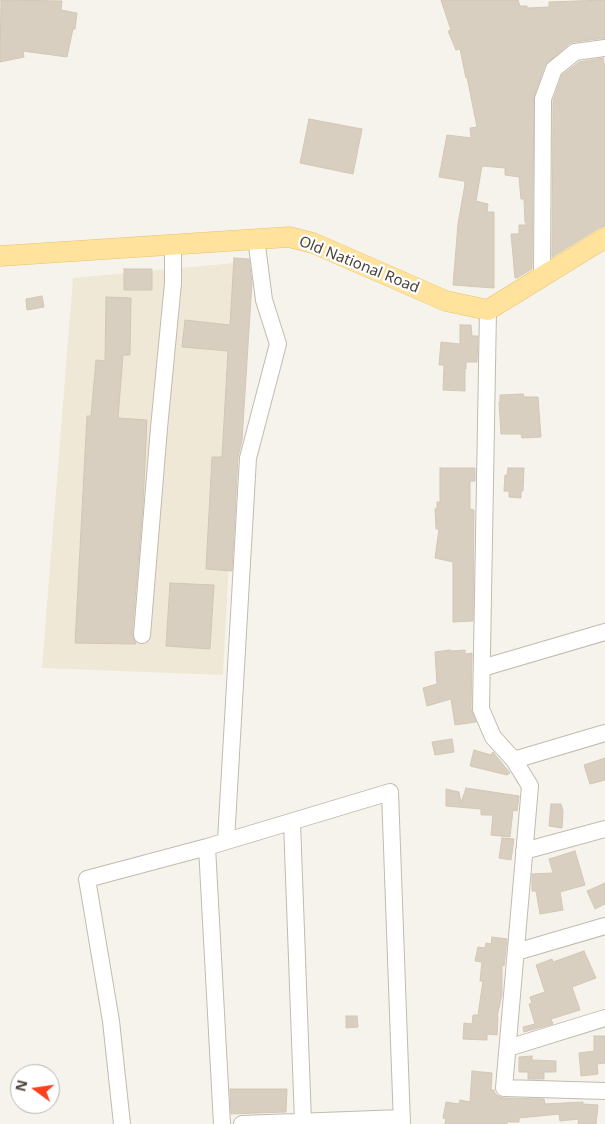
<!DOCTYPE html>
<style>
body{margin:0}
#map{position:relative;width:605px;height:1124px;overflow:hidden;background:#f6f3ec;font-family:"Noto Sans",sans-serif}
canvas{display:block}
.north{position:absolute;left:10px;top:1064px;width:50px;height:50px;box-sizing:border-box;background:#fff;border:1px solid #b7b4b0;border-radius:50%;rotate:284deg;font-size:14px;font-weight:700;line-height:20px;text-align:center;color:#4b4439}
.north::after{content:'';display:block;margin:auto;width:18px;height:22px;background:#fc3f1d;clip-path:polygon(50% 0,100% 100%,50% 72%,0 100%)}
</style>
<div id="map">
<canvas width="605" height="1124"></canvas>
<div class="north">N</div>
</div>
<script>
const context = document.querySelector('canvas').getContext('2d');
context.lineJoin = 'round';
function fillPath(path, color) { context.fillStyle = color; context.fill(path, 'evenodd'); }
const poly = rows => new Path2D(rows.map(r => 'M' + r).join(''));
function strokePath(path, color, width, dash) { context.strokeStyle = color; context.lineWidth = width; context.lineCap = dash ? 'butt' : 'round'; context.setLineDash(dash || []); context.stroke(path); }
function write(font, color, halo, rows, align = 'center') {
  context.font = font + ' "Noto Sans",sans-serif'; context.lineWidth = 4.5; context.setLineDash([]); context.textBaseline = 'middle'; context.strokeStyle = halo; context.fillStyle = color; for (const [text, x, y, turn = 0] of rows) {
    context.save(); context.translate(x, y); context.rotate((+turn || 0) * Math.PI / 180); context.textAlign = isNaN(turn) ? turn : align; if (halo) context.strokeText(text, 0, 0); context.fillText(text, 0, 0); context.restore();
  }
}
fillPath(poly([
 [245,262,223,675,42,668,73,278]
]), '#efe8d6');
const building = poly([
 [1,0,62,1,61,10,77,13,75,29,73,29,67,57,23,51,24,57,0,62,1,0],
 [441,0,518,0,520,6,527,6,527,8,549,7,549,2,605,0,605,38,574,42,569,44,545,65,534,96,532,269,517,278,515,278,511,234,519,234,519,225,527,225,525,222,524,199,521,199,519,177,505,175,505,168,482,166,476,201,488,204,487,212,494,212,494,288,453,285,458,224,465,184,464,181,439,177,447,135,471,138,470,128,477,127,467,77,466,78,460,49,456,50,454,45,448,31,451,30,441,0],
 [603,58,605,68,605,226,599,228,552,257,553,101,562,75,579,62,603,58],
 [309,119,362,129,353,174,300,163,309,119],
 [234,258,249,259,252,282,242,440,238,457,232,571,206,569,212,457,222,457,228,351,182,347,185,320,230,325,234,258],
 [124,269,152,269,152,290,124,290,124,269],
 [42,296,44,307,27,310,26,299,42,296],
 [106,297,131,298,130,355,123,355,118,418,147,420,143,505,132,634,136,644,75,643,87,416,91,416,96,360,105,361,106,297],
 [460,325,471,325,472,336,478,336,477,362,466,362,466,369,465,368,465,391,443,390,444,365,439,365,441,342,460,344,460,325],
 [523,394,524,397,538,397,541,437,522,438,521,434,501,434,499,402,500,402,500,395,523,394],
 [440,468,475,468,475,481,470,481,470,509,474,510,473,621,453,622,453,562,435,558,439,529,436,529,435,509,437,508,437,502,440,502,440,468],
 [508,468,524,468,523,491,521,491,521,498,509,497,509,491,504,491,505,475,507,476,508,468],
 [170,583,214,585,210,649,166,646,170,583],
 [450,650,450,651,465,650,465,654,472,653,471,709,476,722,455,725,451,699,427,706,423,688,437,684,435,652,450,650],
 [452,739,454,752,435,755,432,742,452,739],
 [474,750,491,755,493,752,510,773,507,775,470,766,474,750],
 [605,758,605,780,590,784,584,765,605,758],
 [466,788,519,796,517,811,513,810,510,837,491,835,493,815,481,815,481,809,446,806,446,789,459,792,461,803,466,788],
 [551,804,561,804,563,811,562,828,549,826,551,804],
 [502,838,514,839,511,860,499,858,502,838],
 [575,851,585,885,560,892,563,910,540,914,536,891,532,891,532,874,553,873,549,859,575,851],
 [605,883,605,904,595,909,587,891,605,883],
 [492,937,507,939,504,966,502,965,502,994,497,1017,498,1017,497,1035,487,1034,487,1040,463,1039,464,1023,472,1024,473,1015,478,1015,483,981,480,981,482,962,475,961,478,947,485,948,486,943,491,944,492,937],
 [584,951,596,978,572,987,580,1010,551,1019,553,1024,524,1032,523,1027,535,1024,529,1004,532,1003,530,997,545,992,536,965,552,959,553,962,584,951],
 [346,1016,357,1016,358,1027,346,1028,346,1016],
 [594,1036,605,1036,605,1063,597,1064,598,1074,581,1076,579,1053,594,1051,594,1036],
 [532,1056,532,1060,556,1061,556,1072,544,1072,544,1079,528,1079,528,1072,519,1072,519,1057,532,1056],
 [472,1071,492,1073,491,1090,494,1090,494,1092,498,1096,503,1098,544,1099,545,1104,583,1102,583,1104,598,1105,596,1124,578,1124,579,1119,560,1121,559,1114,519,1118,519,1122,507,1122,507,1124,445,1124,446,1119,443,1118,446,1102,459,1104,460,1100,470,1102,472,1071],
 [230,1089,287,1089,286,1112,231,1114,230,1089]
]);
fillPath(building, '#d8cfc1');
strokePath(building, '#d3c7b4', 1);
const minor = poly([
 [542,277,543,99,554,69,575,52,605,48],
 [488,310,481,709,493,737,514,760,530,786,504,1088,605,1091],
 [142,635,159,428,173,283,173,244],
 [482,668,605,632],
 [514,760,605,733],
 [292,822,303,1122],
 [226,841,248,458,278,344,264,300,256,238],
 [207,847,222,1124],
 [524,851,605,829],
 [516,952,605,926],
 [508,1048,605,1018],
 [122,1124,111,1021,87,879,207,847,390,792,402,1124],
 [242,1124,402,1118]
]);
const major = poly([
 [0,256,289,237,313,243,446,301,488,310,605,238]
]);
strokePath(minor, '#c2bbae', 18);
strokePath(major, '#e6c16a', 21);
strokePath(minor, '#fff', 16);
strokePath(major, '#ffe39c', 20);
write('15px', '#4b4439', '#fff', [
 ["Old National Road",359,265,22]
]);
</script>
